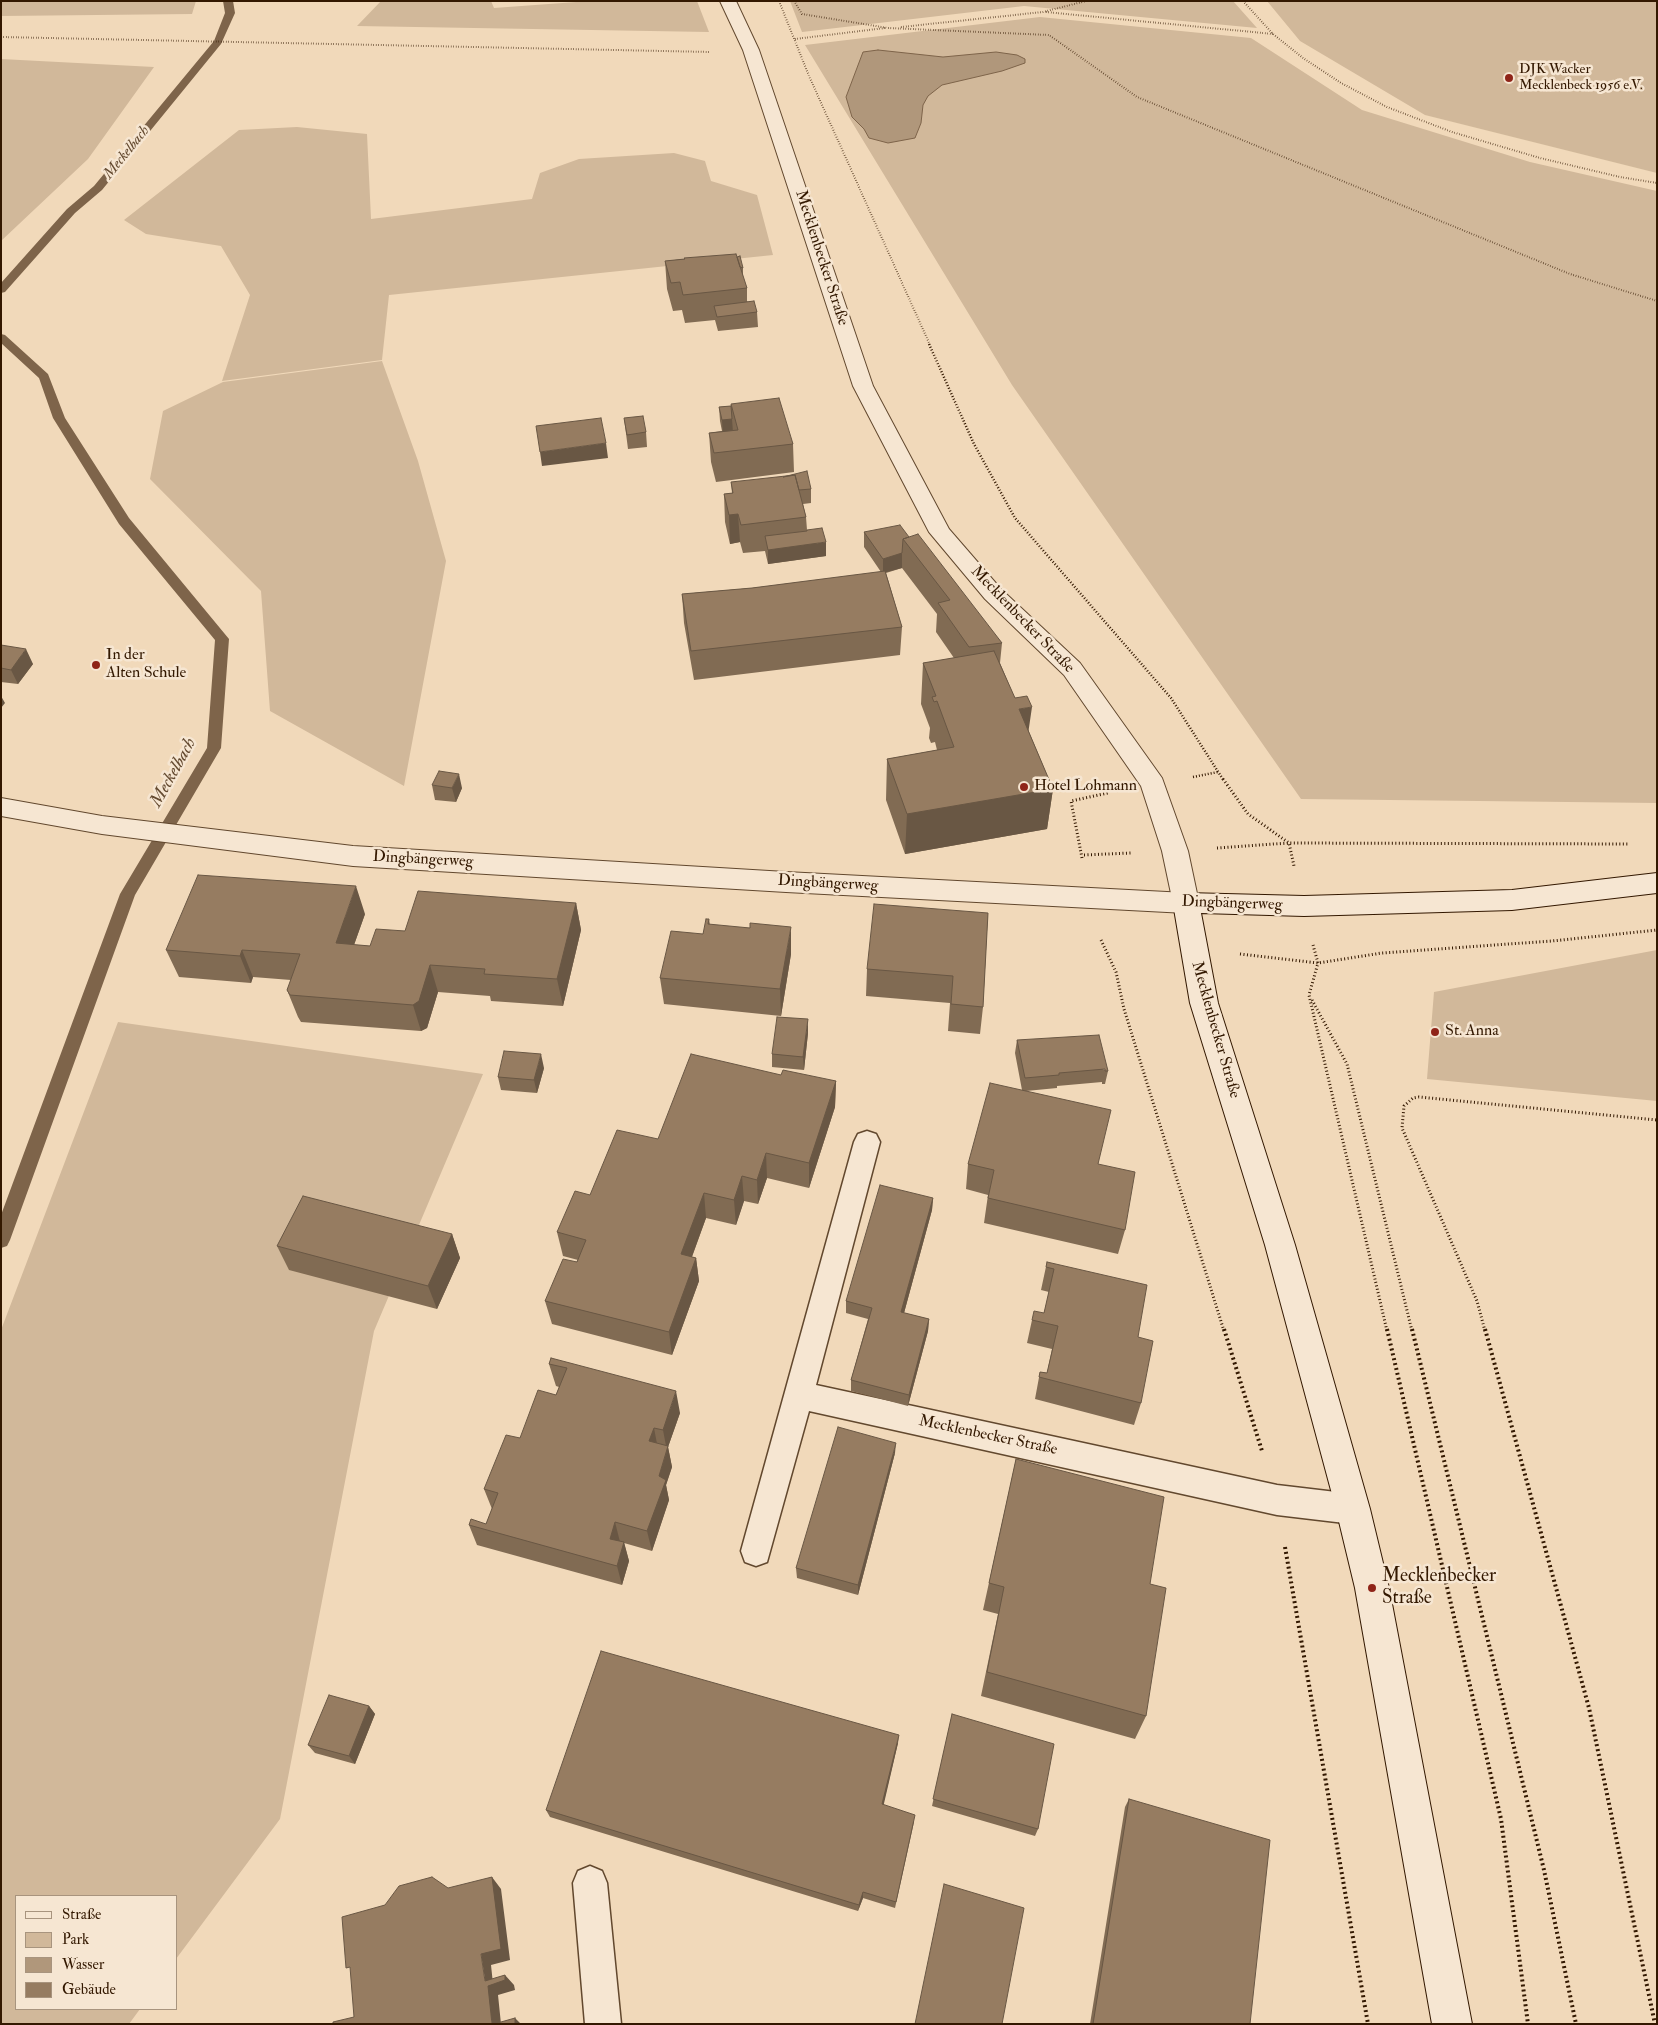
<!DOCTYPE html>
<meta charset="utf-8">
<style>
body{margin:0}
#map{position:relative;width:1658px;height:2025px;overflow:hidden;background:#f1d9ba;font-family:"IM FELL Double Pica",serif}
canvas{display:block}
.frame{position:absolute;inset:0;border:2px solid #331800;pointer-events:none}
.legend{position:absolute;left:15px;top:1895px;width:162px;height:115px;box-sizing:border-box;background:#f6e6d2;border:1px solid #a8947e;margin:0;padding:6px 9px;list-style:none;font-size:15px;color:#331800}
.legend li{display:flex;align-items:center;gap:10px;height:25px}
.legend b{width:25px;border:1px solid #a8947e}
</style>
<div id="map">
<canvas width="1658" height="2025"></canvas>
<div class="frame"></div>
<ul class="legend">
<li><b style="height:6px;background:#f6e6d2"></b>Straße</li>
<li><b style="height:14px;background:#d1b89a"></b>Park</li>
<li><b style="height:14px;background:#b0977b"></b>Wasser</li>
<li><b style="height:14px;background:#967c61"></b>Gebäude</li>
</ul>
</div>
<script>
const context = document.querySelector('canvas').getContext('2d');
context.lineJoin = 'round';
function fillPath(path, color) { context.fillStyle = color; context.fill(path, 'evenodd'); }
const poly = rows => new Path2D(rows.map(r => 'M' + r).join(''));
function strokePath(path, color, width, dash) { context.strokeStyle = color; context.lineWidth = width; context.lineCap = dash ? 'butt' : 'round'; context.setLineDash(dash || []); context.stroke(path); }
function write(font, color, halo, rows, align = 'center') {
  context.font = font + ' "IM FELL Double Pica",serif'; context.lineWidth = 5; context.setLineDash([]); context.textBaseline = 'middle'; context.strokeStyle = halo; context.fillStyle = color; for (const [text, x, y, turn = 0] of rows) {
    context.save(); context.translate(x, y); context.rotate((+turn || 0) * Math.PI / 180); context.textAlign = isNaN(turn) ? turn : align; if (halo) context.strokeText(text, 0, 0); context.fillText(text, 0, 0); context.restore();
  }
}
fillPath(poly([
 [1,1,196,1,192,14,1,16],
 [381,1,491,1,494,8,590,1,697,1,709,32,357,26],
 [790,1,1233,1,1257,28,1024,6,802,32],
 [1267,1,1657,1,1657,173,1425,115,1300,41],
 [1040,17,1251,38,1362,110,1530,162,1657,191,1657,803,1301,799,1012,385,805,45],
 [1,59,154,67,88,159,1,241],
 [297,127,367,134,371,219,532,199,540,173,579,159,674,153,705,161,711,181,757,195,773,255,389,295,382,360,222,381,250,295,221,246,146,234,124,220,239,130],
 [382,361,418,461,446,561,404,786,270,711,261,591,150,479,163,411,223,382],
 [1657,950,1657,1101,1427,1079,1434,992],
 [118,1022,483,1074,374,1331,280,1819,176,1959,176,1896,16,1896,16,2009,140,2009,129,2024,1,2024,1,1330]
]), '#d1b89a');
const water = poly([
 [878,50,943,57,996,52,1017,55,1025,59,1025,63,1002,71,942,85,928,96,923,105,921,123,915,138,888,143,869,138,864,129,852,117,846,97,863,52,878,50]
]);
fillPath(water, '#b0977b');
strokePath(water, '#7e644a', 1);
fillPath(poly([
 [223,1,233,1,235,13,221,44,102,190,75,213,5,292,1,293,1,283,67,209,94,186,214,41,225,13,223,1],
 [1,334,5,335,48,374,65,418,129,518,229,639,221,748,135,895,10,1240,7,1246,1,1248,1,1215,120,894,207,748,215,640,119,524,53,418,39,378,1,343,1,334]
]), '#7e644a');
const service = poly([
 [867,1131,876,1134,880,1142,816,1385,1277,1485,1353,1494,1364,1499,1368,1509,1364,1519,1353,1524,1277,1515,809,1411,767,1562,756,1566,745,1562,741,1551,854,1142,858,1134,867,1131],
 [590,1866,602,1871,607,1883,621,2024,585,2024,573,1883,578,1871,590,1866]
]);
const minor = poly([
 [720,1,736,1,759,50,873,386,949,529,1001,589,1080,663,1162,778,1188,851,1199,903,1195,910,1186,913,1177,910,1173,903,1162,851,1141,786,1064,675,985,599,929,532,853,386,743,50,720,1]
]);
const tertiary = poly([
 [1,798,102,816,353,846,786,872,1186,893,1195,896,1199,903,1195,910,1186,913,786,892,353,866,102,834,1,816,1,798]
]);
const secondary = poly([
 [1657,873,1657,893,1512,910,1304,916,1201,913,1218,1003,1295,1245,1370,1509,1389,1588,1472,2024,1432,2024,1355,1588,1336,1509,1265,1245,1190,1003,1173,903,1177,896,1186,893,1304,896,1512,890,1657,873]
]);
strokePath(service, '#62482e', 3);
strokePath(minor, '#62482e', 2);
strokePath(tertiary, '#62482e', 2);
strokePath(secondary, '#331800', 2);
strokePath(poly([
 [779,1,809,76,930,345],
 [794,1,802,14,888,28,1049,35,1137,97,1570,274,1657,301],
 [1243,1,1273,34,1303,58,1341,83,1387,107,1452,132,1540,158,1620,177,1657,183],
 [1046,12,1273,34],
 [901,27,1043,12,1086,1],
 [1,37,710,52],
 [795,39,885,28]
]), '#331800', 2, [0.5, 2]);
strokePath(poly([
 [929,344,974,444,1015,518,1171,698,1224,781],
 [1193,777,1218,772]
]), '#331800', 2.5, [1, 2]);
strokePath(poly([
 [1223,779,1248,814,1289,843,1294,866],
 [1217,848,1289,843,1628,844],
 [1084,855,1131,853],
 [1082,858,1071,801,1108,793],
 [1101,940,1116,972,1124,1009,1224,1331],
 [1313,945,1318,963,1309,995,1387,1331],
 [1240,954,1318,963,1382,953,1552,941,1657,930],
 [1312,1000,1347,1064,1412,1331],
 [1485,1331,1477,1301,1402,1128,1404,1106,1413,1098,1419,1097,1657,1120]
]), '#331800', 3, [1, 2.5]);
strokePath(poly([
 [1224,1329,1262,1451],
 [1387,1329,1501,1819,1528,2024],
 [1412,1329,1544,1870,1576,2024],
 [1485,1329,1589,1708,1655,2024],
 [1285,1547,1368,2024]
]), '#331800', 4, [2, 3]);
fillPath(service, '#f6e6d2');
fillPath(minor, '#f6e6d2');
fillPath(tertiary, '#f6e6d2');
fillPath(secondary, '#f6e6d2');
fillPath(poly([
 [737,257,743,268,743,278,747,288,747,301,757,312,758,327,718,331,715,320,685,323,682,310,673,311,667,289,665,261,684,259,684,258],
 [731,406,793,444,794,472,716,482,711,462,709,433,722,431,720,421,719,407],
 [624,418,646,432,647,447,628,449],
 [731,482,811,489,811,503,803,504,806,517,807,530,826,556,768,564,765,551,743,553,740,542,730,544,725,522,724,494,732,493],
 [864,532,909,537,1002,643,1000,663,1053,789,1047,829,905,854,886,800,887,759,937,750,935,742,931,743,929,738,930,728,921,704,923,663,954,658,936,632,937,614,902,568,886,573,902,627,900,655,694,680,684,623,682,594,752,588,881,572,864,547],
 [1,645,33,664,18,684,1,682],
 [432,785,462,788,456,802,435,800],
 [576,903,581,930,563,1006,491,1001,490,996,438,992,427,1028,421,1031,301,1022,298,1017,287,990,291,980,253,977,251,983,179,977,166,950,365,914,354,945,370,946,405,931],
 [988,913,983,1007,980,1034,948,1031,950,1003,866,996,867,969],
 [709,919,710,925,791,954,781,1016,664,1004,660,978,703,934],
 [808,1033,804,1070,772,1067,772,1054],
 [1017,1040,1108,1071,1105,1084,1102,1084,1102,1082,1057,1086,1057,1088,1026,1091,1098,1164,1125,1230,1118,1254,984,1223,988,1195,966,1189,968,1164,1022,1090,1015,1053],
 [544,1068,537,1093,501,1090,498,1077],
 [781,1075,836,1081,835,1107,809,1188,767,1178,758,1204,744,1201,736,1225,706,1218,692,1257,696,1258,699,1281,672,1355,552,1324,545,1301,578,1260,563,1256,557,1232,590,1195,658,1139],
 [933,1198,932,1210,904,1313,929,1319,928,1331,908,1406,851,1391,851,1380,868,1319,846,1313,846,1301],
 [452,1234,460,1258,437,1309,289,1270,277,1246],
 [1047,1262,1138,1337,1141,1403,1134,1425,1035,1399,1040,1372,1047,1373,1052,1349,1027,1343,1032,1320,1044,1313,1049,1292,1041,1290],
 [551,1358,680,1413,668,1447,672,1467,666,1485,669,1500,652,1551,624,1543,629,1561,622,1585,477,1545,469,1525,486,1524,492,1509,484,1489,520,1438,556,1395,559,1387,556,1386,549,1364],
 [895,1453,858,1595,797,1578,796,1568],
 [1016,1459,1150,1584,1146,1716,1135,1739,981,1696,998,1614,983,1610],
 [369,1706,375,1714,355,1764,315,1753,308,1745],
 [952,1714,1038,1829,1035,1836,932,1806],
 [898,1743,883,1805,914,1822,895,1908,863,1898,858,1911,550,1817,546,1810],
 [1129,1799,1250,2024,1090,2024,1125,1807]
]), '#816b53');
fillPath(poly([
 [732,419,733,433,723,435,722,420],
 [606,443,608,458,542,466,540,452],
 [738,514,740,542,730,544,729,515],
 [826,542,826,556,768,564,768,550],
 [902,553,902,568,883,573,883,559],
 [26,649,33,664,18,684,11,670],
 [1,696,5,703,1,708],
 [1032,707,1026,748,1019,709],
 [459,774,462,788,456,802,452,788],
 [1053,789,1047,829,905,854,907,814],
 [356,886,365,914,345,970,336,943],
 [576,903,581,930,563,1006,557,979],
 [791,927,791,954,781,1016,780,989],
 [242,950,253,977,251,983,240,956],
 [430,965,438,992,427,1028,421,1031,413,1005],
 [808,1019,808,1033,804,1070,803,1057],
 [541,1054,544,1068,537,1093,534,1080],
 [836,1081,835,1107,809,1188,809,1163],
 [766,1153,767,1178,758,1204,757,1180],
 [742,1176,744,1201,736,1225,734,1200],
 [704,1193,706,1218,684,1278,681,1254],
 [933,1198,932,1210,901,1324,901,1312],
 [452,1234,460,1258,437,1309,428,1286],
 [696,1258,699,1281,672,1355,669,1332],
 [929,1319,928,1331,908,1406,909,1395],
 [676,1391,680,1413,668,1447,672,1467,666,1485,669,1500,652,1551,647,1531,659,1476,667,1451,663,1430],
 [654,1428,658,1449,649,1441],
 [896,1443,895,1453,858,1595,858,1585],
 [615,1522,620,1542,610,1539],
 [624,1542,629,1561,622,1585,617,1566],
 [369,1706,375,1714,355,1764,349,1756],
 [899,1735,898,1743,882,1812,882,1804],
 [492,1877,501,1889,510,1960,491,1965,493,1984,505,1975,514,1985,515,1990,498,1995,501,2024,492,2024,481,1954],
 [863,1892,863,1898,858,1911,859,1905],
 [515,2018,521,2024,515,2024]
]), '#695744');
const building = poly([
 [736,254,747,288,683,295,680,282,671,283,665,261,685,259,684,258,736,254],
 [740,256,743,268,740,267,737,257,740,256],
 [754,301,757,312,717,317,714,306,754,301],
 [779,398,793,444,714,453,709,433,738,430,731,404,779,398],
 [731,406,732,419,722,420,719,407,731,406],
 [643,416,646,432,627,435,624,418,643,416],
 [601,418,606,443,540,452,536,426,601,418],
 [807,471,811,489,799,490,795,475,783,477,807,471],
 [795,475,806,517,741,525,738,514,729,515,724,494,733,493,731,482,795,475],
 [900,525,909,537,903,539,902,553,883,559,864,532,900,525],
 [822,528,826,542,768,550,765,536,807,531,807,530,822,528],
 [918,534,1002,643,969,647,938,603,950,600,903,539,918,534],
 [885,571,902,627,691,651,682,594,752,588,885,571],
 [1,645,26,649,11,670,1,668,1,645],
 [994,651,1015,698,1027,696,1032,707,1019,709,1053,789,907,814,887,759,954,747,937,701,934,702,932,697,936,696,923,663,994,651],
 [439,771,459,774,452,788,432,785,439,771],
 [198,875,356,886,336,943,370,946,376,929,405,931,418,891,576,903,557,979,484,974,485,969,430,965,419,1001,413,1005,290,995,287,990,300,954,242,950,240,956,166,950,198,875],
 [874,904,988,913,983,1007,951,1004,953,976,867,969,874,904],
 [706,919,709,919,708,924,750,928,750,923,791,927,780,989,660,978,671,931,703,934,706,919],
 [777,1017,808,1019,803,1057,772,1054,777,1017],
 [1099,1035,1108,1071,1105,1071,1105,1069,1059,1073,1059,1075,1025,1078,1017,1040,1099,1035],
 [504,1051,541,1054,534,1080,498,1077,504,1051],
 [691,1054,781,1075,783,1070,836,1081,809,1163,766,1153,757,1180,742,1176,734,1200,704,1193,681,1254,696,1258,669,1332,545,1301,563,1259,577,1262,586,1240,557,1232,575,1191,590,1195,617,1130,658,1139,691,1054],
 [990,1083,1111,1110,1098,1164,1135,1172,1125,1230,988,1198,994,1170,968,1164,990,1083],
 [880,1185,933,1198,901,1312,929,1319,909,1395,851,1380,872,1308,846,1301,880,1185],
 [303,1196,452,1234,428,1286,277,1246,303,1196],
 [1047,1262,1147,1285,1138,1337,1153,1341,1141,1403,1039,1377,1040,1372,1047,1373,1058,1326,1032,1320,1034,1311,1044,1313,1054,1269,1046,1267,1047,1262],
 [551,1358,676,1391,663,1430,654,1428,649,1441,668,1446,659,1476,666,1480,647,1531,615,1522,610,1539,624,1542,617,1566,469,1525,471,1519,486,1524,498,1493,484,1489,506,1435,520,1438,538,1390,556,1395,567,1368,549,1364,551,1358],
 [838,1427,896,1443,858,1585,796,1568,838,1427],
 [1016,1459,1164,1497,1150,1584,1166,1588,1146,1716,987,1672,1004,1587,989,1583,1016,1459],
 [601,1651,899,1735,882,1804,915,1815,896,1902,863,1892,859,1905,546,1810,601,1651],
 [329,1695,369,1706,349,1756,308,1745,329,1695],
 [952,1714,1054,1744,1038,1829,933,1799,952,1714],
 [1129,1799,1270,1840,1250,2024,1093,2024,1129,1799],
 [432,1877,448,1888,492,1877,501,1949,481,1954,485,1981,505,1975,505,1980,488,1986,492,2024,333,2024,333,2022,354,2017,350,1967,346,1968,342,1917,385,1905,399,1886,432,1877],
 [944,1884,1024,1908,1002,2024,915,2024,944,1884],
 [515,2018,515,2024,494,2024,515,2018]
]);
fillPath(building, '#967c61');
strokePath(building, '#695744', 1);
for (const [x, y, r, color] of [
 [1509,78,5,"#8f2418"],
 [96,665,5,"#8f2418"],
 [1024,787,5,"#8f2418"],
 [1435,1032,5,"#8f2418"],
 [1372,1588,5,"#8f2418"]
]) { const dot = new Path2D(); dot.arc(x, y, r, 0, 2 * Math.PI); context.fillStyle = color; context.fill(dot); strokePath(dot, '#f6e6d2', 2); }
write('14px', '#331800', '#f6e6d2', [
 ["DJK Wacker",1519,70],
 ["Mecklenbeck 1956 e.V.",1519,86]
], 'left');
write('italic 15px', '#654b31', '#f6e6d2', [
 ["Meckelbach",127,153,-51]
]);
write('16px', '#331800', '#f6e6d2', [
 ["Mecklenbecker Straße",821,258,72],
 ["Mecklenbecker Straße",1022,620,46],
 ["Dingbängerweg",423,860,3],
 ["Dingbängerweg",828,884,3],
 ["Dingbängerweg",1232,904,2],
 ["Mecklenbecker Straße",1215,1030,74],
 ["Mecklenbecker Straße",988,1436,12]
]);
write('16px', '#331800', '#f6e6d2', [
 ["In der",106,656],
 ["Alten Schule",106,674],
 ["Hotel Lohmann",1034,787],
 ["St. Anna",1445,1032]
], 'left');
write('italic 18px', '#654b31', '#f6e6d2', [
 ["Meckelbach",174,773,-61]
]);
write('19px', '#331800', '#f6e6d2', [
 ["Mecklenbecker",1382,1577],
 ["Straße",1382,1599]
], 'left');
</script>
